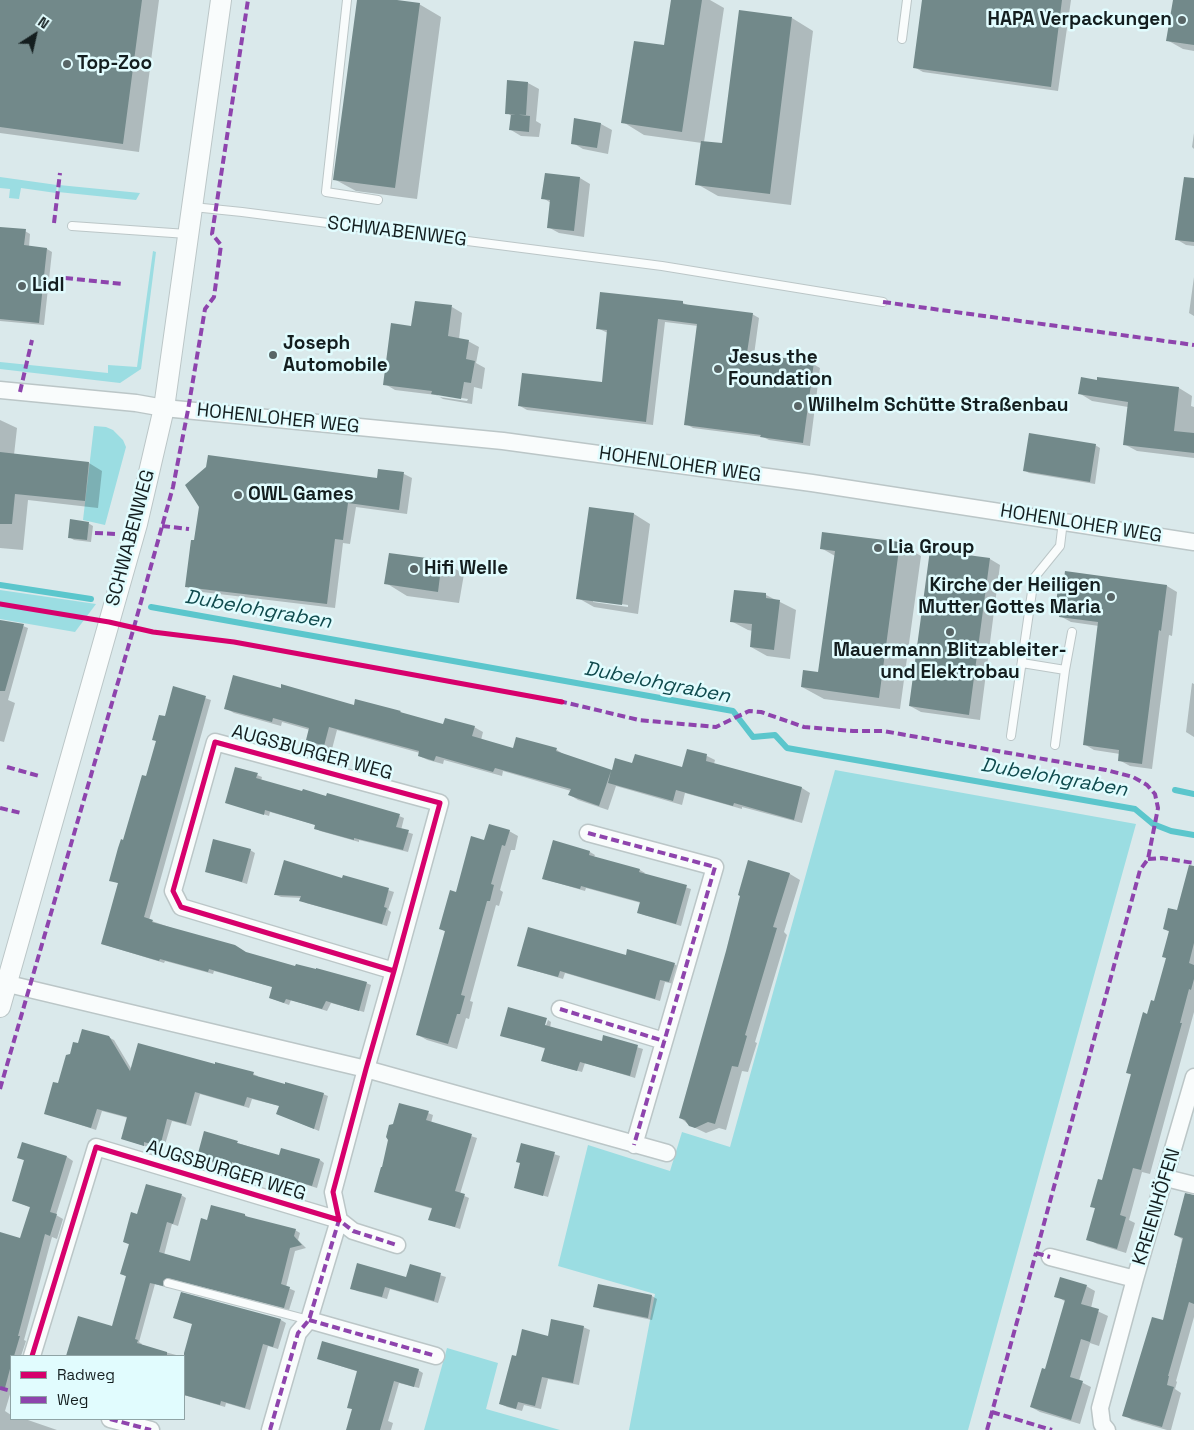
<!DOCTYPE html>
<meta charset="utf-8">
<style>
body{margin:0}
#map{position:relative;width:1194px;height:1430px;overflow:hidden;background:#dae9eb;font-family:"Space Grotesk",sans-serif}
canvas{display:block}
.legend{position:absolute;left:10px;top:1355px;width:175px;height:65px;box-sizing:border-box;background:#e1fcfe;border:1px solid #8fa3a5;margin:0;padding:6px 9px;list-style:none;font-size:15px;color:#141e1f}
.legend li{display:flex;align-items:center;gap:10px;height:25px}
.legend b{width:25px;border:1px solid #8fa3a5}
.north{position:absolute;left:10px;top:10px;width:50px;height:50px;-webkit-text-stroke:4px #e1fcfe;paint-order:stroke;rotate:35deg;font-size:14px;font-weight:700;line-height:20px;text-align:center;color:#141e1f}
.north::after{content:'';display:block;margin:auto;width:18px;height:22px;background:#141e1f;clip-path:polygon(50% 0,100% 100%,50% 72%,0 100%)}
</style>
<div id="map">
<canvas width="1194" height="1430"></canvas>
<ul class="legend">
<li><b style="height:6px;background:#d6006c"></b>Radweg</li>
<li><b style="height:6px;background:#8e44ad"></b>Weg</li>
</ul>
<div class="north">N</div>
</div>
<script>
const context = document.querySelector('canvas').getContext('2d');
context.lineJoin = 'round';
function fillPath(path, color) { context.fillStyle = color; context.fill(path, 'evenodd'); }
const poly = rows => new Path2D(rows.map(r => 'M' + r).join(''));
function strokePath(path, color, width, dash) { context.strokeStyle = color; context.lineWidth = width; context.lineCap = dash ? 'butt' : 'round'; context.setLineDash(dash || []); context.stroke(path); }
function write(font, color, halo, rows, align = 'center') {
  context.font = font + ' "Space Grotesk",sans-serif'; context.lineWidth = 5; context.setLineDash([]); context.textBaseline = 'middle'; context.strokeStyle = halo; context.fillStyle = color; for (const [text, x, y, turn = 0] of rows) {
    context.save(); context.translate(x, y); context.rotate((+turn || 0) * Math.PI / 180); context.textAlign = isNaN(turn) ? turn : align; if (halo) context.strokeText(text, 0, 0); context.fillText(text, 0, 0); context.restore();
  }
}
fillPath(poly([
 [0,177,57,185,56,193,21,188,19,199,9,198,10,189,0,188],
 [59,185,140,193,136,200,58,192],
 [153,251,156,252,141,369,120,383,0,369,0,362,108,373,108,365,137,367],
 [94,426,106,427,113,430,123,440,126,447,105,525,83,520],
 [0,590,96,604,75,632,0,619],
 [835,770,1136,824,968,1430,629,1430,655,1294,558,1266,588,1145,670,1171,682,1132,730,1147],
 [447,1348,498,1363,486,1409,560,1430,424,1430]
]), '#9bdde2');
fillPath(poly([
 [0,0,159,0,139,152,0,133],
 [358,0,387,0,419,4,441,17,417,199,356,191,334,179],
 [672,0,710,0,724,8,704,142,723,145,792,18,813,31,791,205,718,196,697,184,702,143,644,135,623,122,665,47],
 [924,0,1071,0,1058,91,923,72,914,67],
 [1174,0,1194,0,1194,51,1183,49,1167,40],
 [509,82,528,83,539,89,536,121,541,124,539,137,521,136,511,130,512,116,507,113],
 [575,119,601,124,612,130,608,154,583,149,573,143],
 [1194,133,1194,149,1192,147],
 [580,178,590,184,584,237,559,233,548,227,551,203,543,198],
 [1194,204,1194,246,1186,245,1176,239],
 [0,228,25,231,30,234,29,247,47,249,52,252,44,325,0,321],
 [1194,277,1194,316,1189,313],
 [683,303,690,306,752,314,759,318,754,355,813,364,820,368,810,446,769,440,763,437,693,428,686,424,698,326,665,322,653,425,527,410,520,406,603,384,608,333,597,328],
 [452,307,462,313,459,339,468,341,479,347,476,363,485,368,482,389,474,387,472,404,443,399,436,395,395,390,385,384],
 [436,394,468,399,467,401,439,397],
 [1098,378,1179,388,1192,396,1191,406,1194,407,1194,458,1137,451,1124,444,1128,407,1092,401,1079,393,1098,381],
 [0,420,17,428,14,455,89,463,102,471,98,508,28,500,23,550,0,548],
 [1095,445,1100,448,1095,484,1029,473,1024,470],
 [379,470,404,474,412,478,407,514,356,507,350,544,343,543,335,608,194,591,187,586,195,541,378,480],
 [590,508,634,514,650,524,638,614,594,607,578,598],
 [593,600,628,605,628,607,593,602],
 [88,523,93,526,91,542,74,540,69,537],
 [899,543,921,556,900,709,824,699,802,687,819,673,835,556,821,548],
 [931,551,990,559,1000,565,980,720,921,712,910,706],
 [390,554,442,561,464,574,459,603,407,596,386,583],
 [1066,573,1167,586,1177,592,1172,636,1169,635,1152,769,1130,766,1119,760,1120,754,1094,750,1084,744,1099,626,1071,622,1060,616,1062,606,1057,603],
 [766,595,796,610,790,659,767,656,751,647,753,631,748,630,731,621],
 [0,621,23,626,28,628,8,700,15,703,4,742,0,741],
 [1192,683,1194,684,1194,737,1186,732],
 [174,688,211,700,149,920,247,954,296,968,366,983,371,985,364,1012,331,1003,327,1011,291,1000,289,1005,270,998,273,987,214,971,213,974,165,961,164,963,102,944,120,884,111,880,147,777],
 [281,689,354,706,356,701,400,712,407,715,444,726,474,727,483,732,481,740,514,749,517,738,557,750,565,755,612,772,633,764,683,768,707,756,715,760,714,764,802,788,810,793,802,823,742,807,742,809,685,793,682,805,616,786,608,810,578,800,570,795,571,791,503,771,502,776,444,760,443,764,428,760,419,756,420,753,337,730,332,749,315,745,307,740,310,730,282,722,281,726,234,713,225,708],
 [257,775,262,777,261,781,399,816,404,818,401,830,413,834,408,852,359,840,359,842,320,831,316,828,316,825,270,812,269,816,227,802],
 [509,831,518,836,515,850,511,850,500,890,503,892,499,906,496,905,470,1001,473,1002,469,1019,466,1018,457,1049,427,1040,418,1035,446,932,441,929,457,893,485,841],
 [554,842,590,852,595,855,594,857,640,870,645,873,644,874,691,889,681,926,644,915,639,913,641,903,586,888,585,891,544,879],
 [250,850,255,853,247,884,206,871],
 [749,862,790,874,800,880,784,932,787,935,755,1042,757,1043,748,1072,742,1071,726,1130,719,1128,706,1133,689,1125,681,1118,728,952],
 [344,876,394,892,388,910,391,912,387,926,306,903,301,900,302,898,281,897,276,895,343,879],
 [1194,883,1194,1012,1150,1174,1142,1172,1129,1220,1135,1223,1126,1253,1097,1244,1088,1239,1096,1209,1091,1206,1102,1181,1132,1075,1127,1073,1148,1015,1155,1003,1167,958,1170,932,1164,929,1177,911],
 [627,956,674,964,679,967,674,984,665,982,660,1001,565,973,563,979,519,966],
 [548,1020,551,1022,550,1028,603,1042,604,1037,643,1049,635,1078,585,1063,582,1072,548,1063,546,1049,502,1035,544,1031],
 [108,1037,114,1040,132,1070,215,1066,253,1074,258,1076,257,1078,323,1094,328,1096,319,1131,283,1116,280,1106,252,1099,249,1108,200,1094,191,1126,172,1121,164,1148,149,1144,148,1147,123,1139,128,1118,102,1111,96,1130,45,1113,59,1085,71,1054,79,1045],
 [428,1113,433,1115,431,1123,477,1138,460,1194,469,1198,460,1229,430,1219,433,1209,380,1194,375,1191],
 [205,1133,280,1156,320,1160,324,1163,317,1188,304,1184,297,1188,292,1185,289,1179,284,1177,237,1164,236,1169,203,1160,198,1157],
 [522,1144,560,1156,548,1197,515,1187,522,1164],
 [18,1157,67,1157,73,1161,56,1215,63,1219,57,1239,52,1237,24,1340,26,1341,21,1356,11,1356,11,1391,5,1411,11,1415,11,1419,25,1419,57,1430,0,1430,0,1239,21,1240,31,1208,13,1200,25,1161],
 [181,1195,186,1198,178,1226,172,1224,164,1255,190,1263,208,1221,245,1215,250,1219,295,1230,300,1233,298,1240,306,1248,295,1251,286,1287,295,1291,289,1310,175,1280,169,1282,168,1288,155,1284,139,1342,142,1344,142,1346,180,1356,67,1356,79,1317,113,1327,127,1277,122,1274,130,1245,124,1242,138,1216],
 [1194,1207,1194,1317,1176,1381,1177,1382,1175,1389,1181,1393,1171,1430,1167,1430,1132,1420,1124,1415,1164,1322,1182,1239,1175,1235],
 [411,1266,446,1277,438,1303,390,1289,387,1299,357,1291,352,1288,407,1278],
 [599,1285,652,1296,657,1299,652,1320,600,1309,595,1306],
 [1086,1286,1095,1291,1091,1308,1108,1316,1099,1346,1090,1343,1079,1381,1091,1387,1080,1424,1040,1412,1031,1407,1046,1371,1066,1302,1056,1296],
 [175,1318,281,1320,286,1323,278,1349,268,1346,250,1410,226,1403,225,1407,184,1395,184,1357,194,1324],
 [583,1327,590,1330,579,1385,548,1379,541,1409,524,1405,522,1411,507,1407,501,1404,517,1357,549,1337],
 [319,1359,418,1370,423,1373,419,1388,399,1383,388,1421,393,1423,391,1430,348,1430,353,1410,349,1407,359,1372]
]), '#0003');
strokePath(poly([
 [0,585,91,599],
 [151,607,733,711,753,737,775,735,787,748,1135,809,1153,824,1171,831,1194,835],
 [1175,790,1194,794]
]), '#5bc6cc', 6);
fillPath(poly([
 [0,0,142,0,123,144,0,127],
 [357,0,397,0,420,3,395,188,333,180],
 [671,0,702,0,682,132,621,123,634,41,664,45],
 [922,0,1062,0,1051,87,913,68],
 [1173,0,1194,0,1194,45,1166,41],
 [739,10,792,17,770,194,695,185,701,141,722,143],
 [507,80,528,82,526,115,505,114],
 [511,114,530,116,529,132,509,130],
 [574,118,601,123,597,148,571,144],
 [545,173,580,177,574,231,547,228,550,200,541,199],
 [1184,177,1194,178,1194,242,1175,240],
 [0,227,26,229,24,245,47,248,39,323,0,319],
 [600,292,683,301,683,304,753,313,747,353,814,362,803,443,760,437,761,435,684,425,697,324,658,319,646,422,518,406,522,373,602,382,607,330,596,329],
 [415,301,452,305,448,336,469,340,466,359,475,361,471,383,464,382,461,399,431,394,432,391,383,385,391,323,411,326],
 [1081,377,1097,380,1097,377,1179,387,1174,431,1194,433,1194,453,1123,445,1128,402,1078,394],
 [1029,433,1096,444,1090,482,1023,471],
 [0,452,89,462,85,501,15,494,12,524,0,524],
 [208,455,377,478,378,469,404,472,399,510,348,503,343,540,335,539,327,604,185,587,191,540,194,540,199,507,185,485,206,467],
 [589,507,634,513,622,605,576,599],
 [70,519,89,522,87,540,68,538],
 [822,532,900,542,879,698,801,687,803,670,818,672,835,551,820,549],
 [930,550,990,558,969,715,909,706],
 [389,553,442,560,438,592,384,584],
 [1065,571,1167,585,1161,631,1159,630,1142,764,1118,761,1119,750,1083,745,1098,622,1059,617,1061,604,1056,604,1059,579,1064,579],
 [734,590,766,593,766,598,780,600,774,650,750,647,752,624,730,622],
 [0,620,24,624,5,691,0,691],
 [233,675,281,688,281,684,354,705,355,699,401,711,400,712,443,724,445,718,475,726,472,736,513,748,516,737,557,748,556,751,612,770,615,758,632,763,635,754,682,767,687,749,707,754,706,761,802,787,794,820,734,803,733,806,676,790,673,801,608,783,611,771,599,806,568,795,571,789,495,768,493,772,436,756,434,761,418,756,419,751,329,727,324,746,306,740,309,728,273,718,272,722,224,709],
 [173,686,206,696,144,917,153,920,152,922,235,945,246,952,295,966,296,964,316,969,316,968,367,982,359,1011,326,1001,322,1009,286,999,284,1003,269,998,272,987,209,969,208,972,160,959,159,961,101,944,118,883,109,881,118,848,121,839,123,840,142,775,146,776,156,741,152,740,159,715,165,716],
 [235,767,258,773,256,778,302,791,303,789,326,796,327,793,400,814,396,827,409,830,403,850,354,838,354,840,314,829,315,825,265,810,264,815,225,803],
 [489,824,510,830,505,846,502,845,491,884,494,885,490,901,487,901,461,995,465,996,460,1014,457,1014,448,1044,416,1035,445,931,439,929,450,890,456,892,471,836,484,840],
 [213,839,251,849,242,882,205,872],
 [553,840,590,851,589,855,640,869,639,872,687,885,676,924,637,913,640,902,581,886,580,889,542,879],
 [284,860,342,878,343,875,389,888,384,907,387,908,382,924,299,901,301,896,274,895],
 [748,860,790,873,773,927,777,928,745,1035,747,1036,738,1067,732,1066,715,1124,708,1122,695,1128,689,1126,685,1120,679,1118,726,951,740,896,738,895],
 [1189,865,1194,866,1194,943,1189,963,1194,965,1194,979,1191,990,1189,989,1180,1023,1182,1023,1141,1170,1133,1168,1120,1215,1126,1217,1117,1249,1086,1240,1095,1208,1090,1207,1098,1179,1102,1180,1131,1074,1126,1073,1143,1012,1147,1014,1151,1000,1154,1001,1166,958,1162,957,1169,931,1163,929,1168,908,1177,910],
 [528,927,626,955,627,949,675,963,669,982,660,980,655,999,560,971,558,977,517,966],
 [508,1007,547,1018,545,1025,602,1041,603,1035,638,1045,630,1076,580,1062,577,1071,541,1061,545,1048,500,1036],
 [82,1029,109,1036,130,1071,138,1043,215,1064,215,1062,254,1072,253,1075,285,1084,285,1082,324,1093,314,1129,276,1114,279,1106,247,1097,244,1106,195,1092,186,1124,167,1119,160,1147,144,1142,144,1146,121,1139,127,1117,97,1109,91,1128,44,1114,53,1082,58,1083,66,1055,70,1054,73,1042,78,1043],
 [399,1103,429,1111,426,1120,472,1134,455,1191,465,1194,455,1227,428,1220,432,1208,374,1192,381,1167,382,1167,388,1140,386,1137,389,1125,393,1124],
 [204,1131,238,1141,237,1143,279,1155,281,1148,320,1159,312,1186,299,1182,291,1186,288,1179,277,1175,232,1162,231,1167,197,1157],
 [22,1142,67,1156,50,1212,57,1214,50,1236,45,1234,18,1336,20,1336,14,1356,11,1356,11,1365,5,1388,0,1388,0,1232,20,1238,30,1207,12,1201,24,1160,17,1158],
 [521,1143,555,1152,543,1196,514,1188,520,1163,516,1162],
 [146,1184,182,1194,173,1224,167,1222,159,1252,190,1261,201,1218,207,1220,211,1205,245,1214,245,1216,296,1229,294,1236,302,1245,290,1248,281,1284,290,1287,284,1308,167,1278,163,1281,163,1286,150,1283,135,1339,138,1340,137,1343,167,1352,167,1356,66,1356,78,1316,112,1326,126,1276,120,1274,129,1244,123,1242,131,1212,137,1214],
 [1185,1193,1194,1195,1194,1304,1189,1302,1168,1376,1169,1376,1167,1385,1174,1387,1162,1427,1122,1416,1152,1317,1163,1320,1183,1238,1174,1235],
 [357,1263,406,1277,410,1264,441,1273,434,1301,385,1287,382,1297,350,1289],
 [1060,1277,1087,1285,1081,1304,1099,1309,1090,1342,1081,1339,1070,1377,1083,1381,1071,1420,1030,1407,1042,1368,1045,1369,1065,1300,1054,1297],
 [598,1284,652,1295,648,1318,593,1307],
 [181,1292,281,1319,273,1347,263,1344,245,1408,221,1401,220,1405,184,1395,184,1353,192,1324,173,1318],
 [551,1319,584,1326,573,1383,542,1377,535,1406,518,1402,516,1409,499,1404,512,1355,516,1356,522,1329,548,1336],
 [322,1341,419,1369,414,1387,394,1381,380,1430,346,1430,352,1409,347,1408,357,1371,317,1359]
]), '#72898a');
const service = poly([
 [347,0,326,192,378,200],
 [902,39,907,0],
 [193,207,242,212,662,266,883,302],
 [72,226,187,234],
 [1022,663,1065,670],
 [1011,736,1034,578,1060,546,1063,521],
 [1055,745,1065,670,1072,632],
 [168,1283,309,1320]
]);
const minor = poly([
 [0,390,136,403,164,408,503,441,812,483,1194,542],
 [588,833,715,867,634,1145],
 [0,982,366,1069,667,1153],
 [560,1009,664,1041],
 [1166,1178,1194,1185],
 [1050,1257,1135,1279],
 [309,1320,436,1356],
 [32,1356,96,1147,339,1220,333,1192,366,1069,394,971,440,803,215,742,173,891,181,907,394,971],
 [110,1419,151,1430],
 [270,1430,298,1333,309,1320,339,1220,353,1231,397,1245],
 [1107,1430,1102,1424,1100,1408,1135,1279,1194,1077]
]);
const tertiary = poly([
 [0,1007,137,524,164,408,221,0]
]);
strokePath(service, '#bbc6c7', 10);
strokePath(minor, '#bbc6c7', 19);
strokePath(tertiary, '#bbc6c7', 22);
strokePath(service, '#f9fcfc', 8);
strokePath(minor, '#f9fcfc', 16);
strokePath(tertiary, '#f9fcfc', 20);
strokePath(poly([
 [54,223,60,173],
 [65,278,122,284],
 [883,302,1194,345],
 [20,392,32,340],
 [162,526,189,529],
 [95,533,117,534],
 [559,701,639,720,716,727,749,711,761,712,804,727,853,731,883,731,1106,770,1133,777,1147,785,1155,794,1158,808,1148,859,1140,870,1036,1253,1050,1257],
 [7,767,39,776],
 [0,808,21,813],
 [588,833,715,867,634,1145],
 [1148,859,1162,858,1194,863],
 [560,1009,664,1041],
 [0,1089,134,627,173,487,188,410,205,309,214,297,221,245,212,234,248,0],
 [309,1320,436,1356],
 [0,1388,11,1391],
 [992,1412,1052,1430],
 [110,1419,151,1430],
 [270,1430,298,1333,309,1320,339,1220,353,1231,397,1245],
 [987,1430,1036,1253]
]), '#8e44ad', 4, [8, 4]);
strokePath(poly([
 [0,604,109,622,153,632,234,642,562,702],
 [32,1356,96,1147,339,1220,333,1192,366,1069,394,971,440,803,215,742,173,891,181,907,394,971]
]), '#d6006c', 5);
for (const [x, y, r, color] of [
 [1182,20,5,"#596566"],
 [67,64,5,"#596566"],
 [22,286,5,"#596566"],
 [273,355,5,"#596566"],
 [718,369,5,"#596566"],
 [798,406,5,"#596566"],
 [238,495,5,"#596566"],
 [878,548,5,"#596566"],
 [414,569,5,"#596566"],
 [1111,597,5,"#596566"],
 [950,632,5,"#596566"]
]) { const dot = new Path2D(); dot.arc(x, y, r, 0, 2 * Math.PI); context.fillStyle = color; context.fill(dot); strokePath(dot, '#e1fcfe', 2); }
write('bold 19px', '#141e1f', '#e1fcfe', [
 ["HAPA Verpackungen",1172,20,"right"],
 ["Top-Zoo",77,64],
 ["Lidl",32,286],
 ["Joseph",283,344],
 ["Automobile",283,366],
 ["Jesus the",728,358],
 ["Foundation",728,380],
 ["Wilhelm Schütte Straßenbau",808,406],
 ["OWL Games",248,495],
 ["Lia Group",888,548],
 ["Hifi Welle",424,569],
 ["Kirche der Heiligen",1101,586,"right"],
 ["Mutter Gottes Maria",1101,608,"right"],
 ["Mauermann Blitzableiter-",950,651,"center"],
 ["und Elektrobau",950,673,"center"]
], 'left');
write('19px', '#141e1f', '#e1fcfe', [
 ["SCHWABENWEG",397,232,7],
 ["HOHENLOHER WEG",278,419,6],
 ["HOHENLOHER WEG",680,465,8],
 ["HOHENLOHER WEG",1081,524,9],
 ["SCHWABENWEG",131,538,-75],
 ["AUGSBURGER WEG",312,753,15],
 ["AUGSBURGER WEG",226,1171,17],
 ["KREIENHÖFEN",1157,1207,-73]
]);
write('italic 20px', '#0f4a4d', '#e1fcfe', [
 ["Dubelohgraben",258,610,10],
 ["Dubelohgraben",657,683,11],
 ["Dubelohgraben",1054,778,10]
]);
</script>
